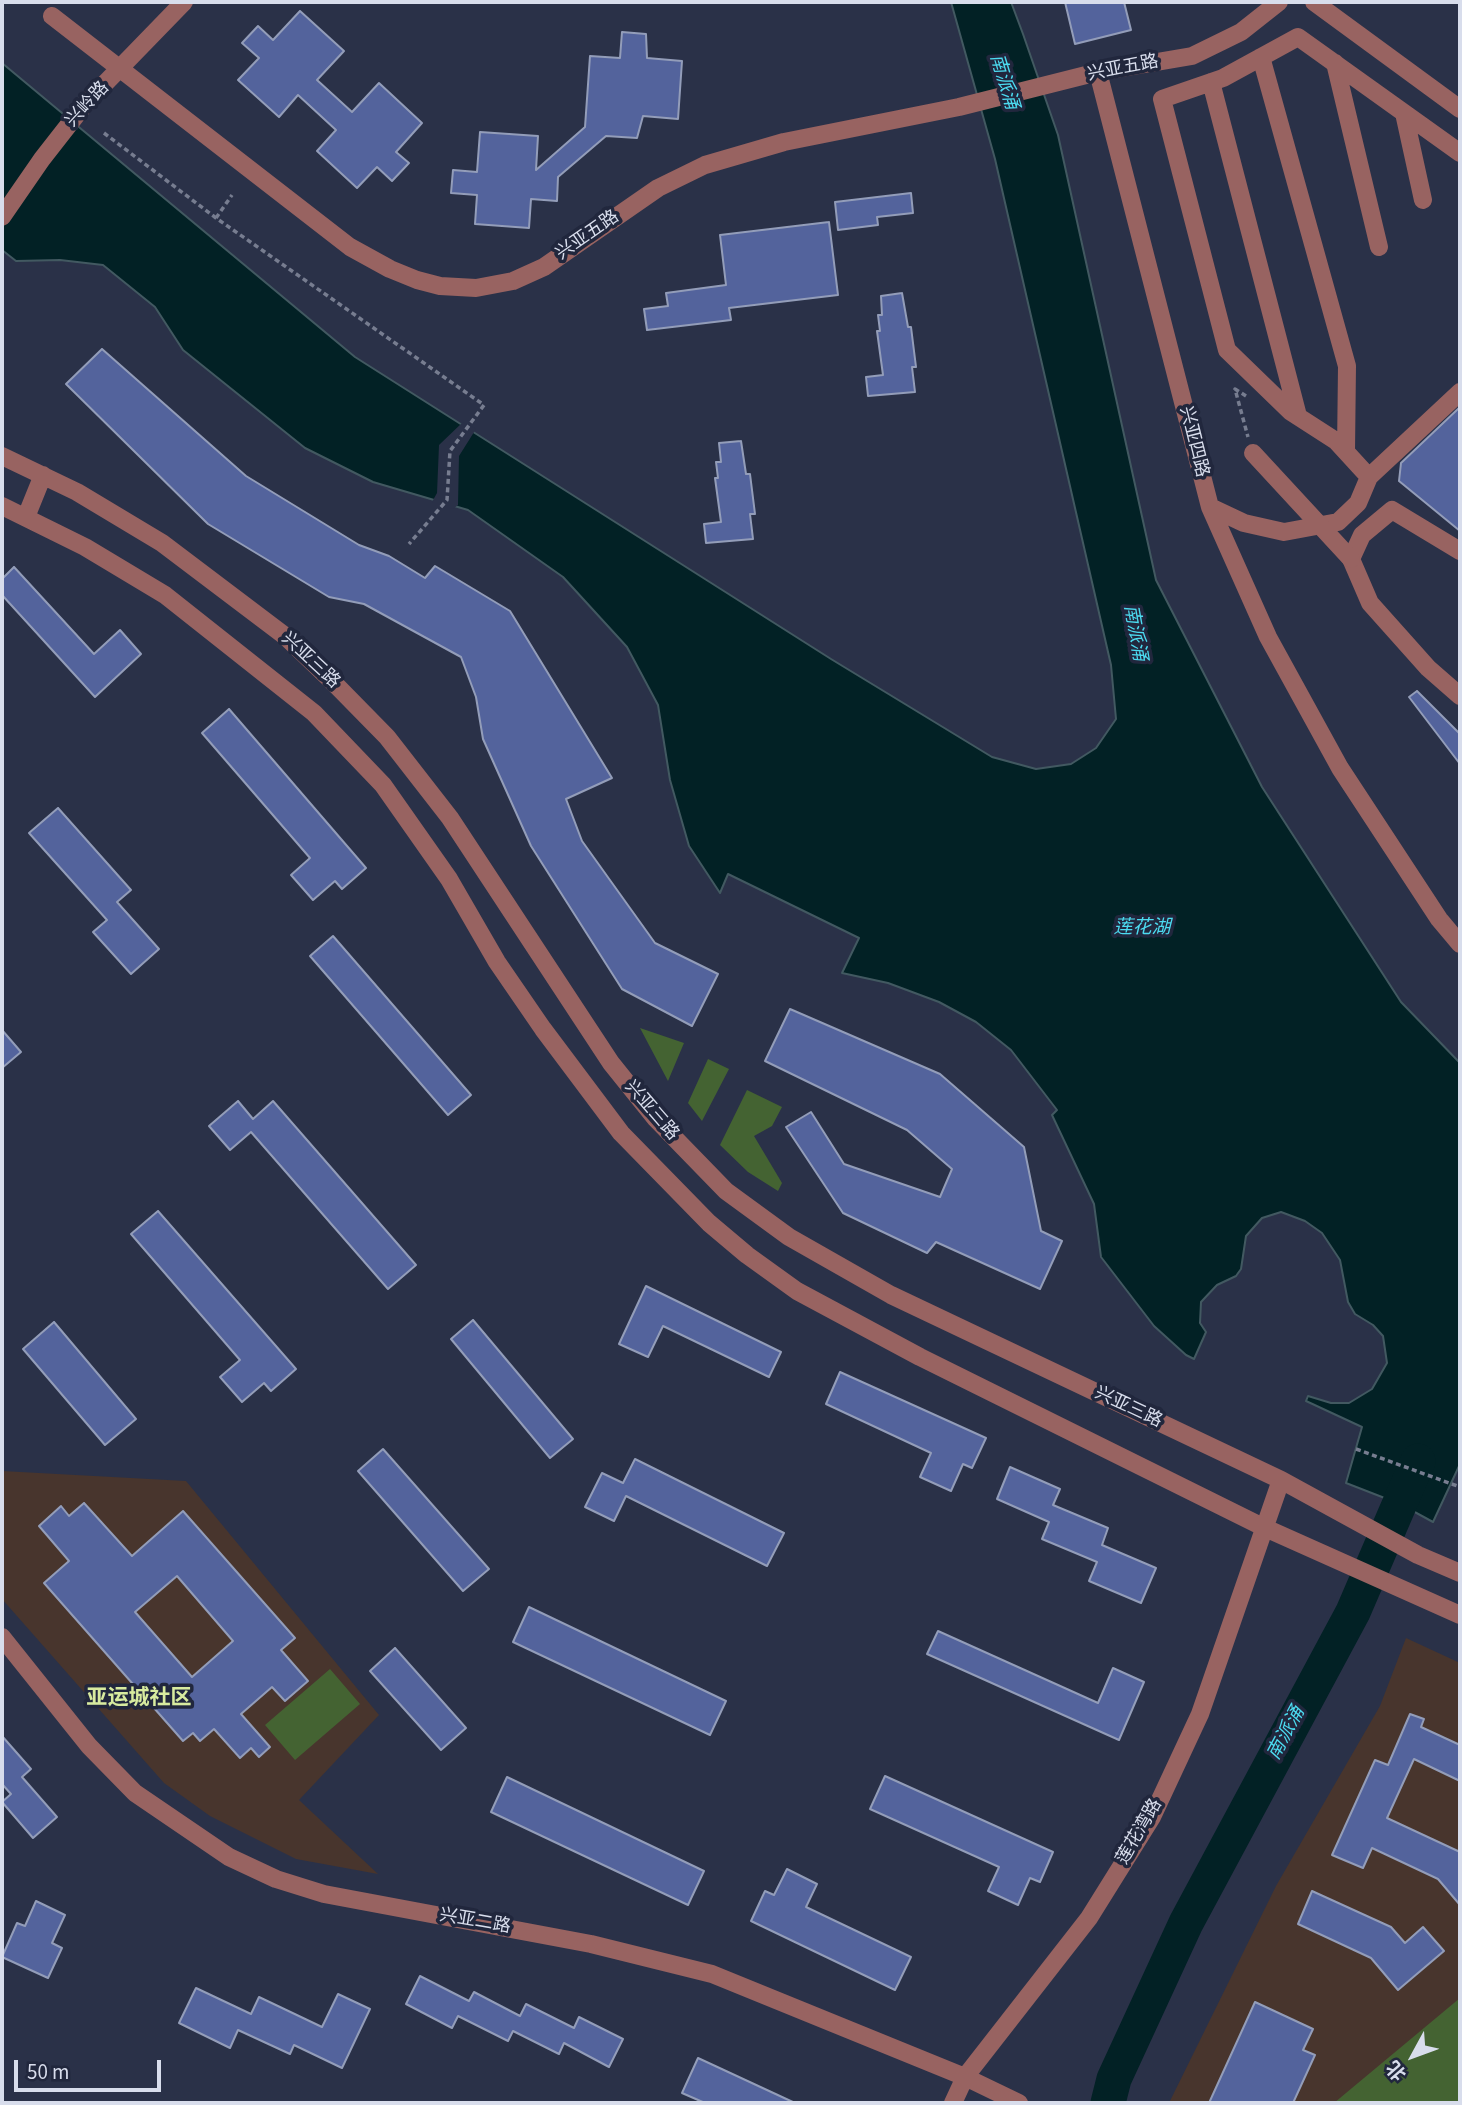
<!DOCTYPE html>
<meta charset="utf-8">
<style>
body{margin:0}
#map{position:relative;width:1462px;height:2105px;overflow:hidden;background:#2a3148;font-family:"Source Sans 3","Noto Sans SC",sans-serif}
canvas{display:block}
.frame{position:absolute;inset:0;border:4px solid #d8ddec;pointer-events:none}
.north{position:absolute;left:1378px;top:2021px;width:70px;height:70px;-webkit-text-stroke:5px #21273d;paint-order:stroke;rotate:229deg;font-size:19px;font-weight:700;line-height:28px;text-align:center;color:#d8ddec}
.north::after{content:'';display:block;margin:auto;width:24px;height:32px;background:#d8ddec;clip-path:polygon(50% 0,100% 100%,50% 72%,0 100%)}
.scale{position:absolute;left:14px;top:2060px;width:147px;height:32px;box-sizing:border-box;border:4px solid #d8ddec;border-top:0;padding-left:9px;font-size:21px;line-height:24px;white-space:nowrap;color:#d8ddec;-webkit-text-stroke:5px #21273d;paint-order:stroke}
</style>
<div id="map">
<canvas width="1462" height="2105"></canvas>
<div class="frame"></div>
<div class="north">北</div>
<div class="scale">50 m</div>
</div>
<script>
const context = document.querySelector('canvas').getContext('2d');
context.lineJoin = 'round';
function fillPath(path, color) { context.fillStyle = color; context.fill(path, 'evenodd'); }
const poly = rows => new Path2D(rows.map(r => 'M' + r).join(''));
function strokePath(path, color, width, dash) { context.strokeStyle = color; context.lineWidth = width; context.lineCap = dash ? 'butt' : 'round'; context.setLineDash(dash || []); context.stroke(path); }
function write(font, color, halo, rows, align = 'center') {
  context.font = font + ' "Source Sans 3","Noto Sans SC",sans-serif'; context.lineWidth = 7; context.setLineDash([]); context.textBaseline = 'middle'; context.strokeStyle = halo; context.fillStyle = color; for (const [text, x, y, turn = 0] of rows) {
    context.save(); context.translate(x, y); context.rotate((+turn || 0) * Math.PI / 180); context.textAlign = isNaN(turn) ? turn : align; if (halo) context.strokeText(text, 0, 0); context.fillText(text, 0, 0); context.restore();
  }
}
fillPath(poly([
 [2,1471,186,1481,379,1715,299,1800,378,1874,296,1859,210,1816,164,1783,2,1599],
 [1406,1638,1460,1663,1460,2103,1169,2103,1276,1886,1380,1706]
]), '#48352d');
fillPath(poly([
 [640,1028,684,1043,668,1081],
 [708,1059,729,1069,702,1121,688,1103],
 [747,1090,782,1107,772,1126,754,1136,782,1183,778,1191,748,1172,720,1145],
 [330,1669,360,1704,295,1760,265,1725],
 [1460,1998,1460,2103,1334,2103]
]), '#446332');
const water = poly([
 [951,2,1011,2,1023,34,1058,135,1156,580,1262,787,1401,1002,1460,1063,1460,1464,1433,1522,1400,1504,1346,1483,1362,1427,1306,1401,1308,1396,1331,1403,1349,1403,1372,1389,1387,1363,1383,1336,1373,1325,1355,1314,1348,1302,1340,1260,1322,1233,1305,1221,1281,1212,1262,1218,1246,1236,1241,1269,1236,1276,1217,1285,1201,1302,1200,1323,1206,1332,1194,1359,1186,1355,1154,1326,1101,1257,1094,1204,1052,1115,1057,1110,1011,1050,976,1022,939,1002,888,983,842,973,859,938,728,874,720,893,689,846,670,780,658,705,627,647,563,577,468,510,373,482,305,448,183,350,155,307,103,265,60,260,16,261,2,250,2,63,355,357,831,659,992,757,1036,769,1071,764,1096,748,1116,719,1111,665,995,159,951,2]
]);
fillPath(water, '#022125');
strokePath(water, '#425961', 2);
fillPath(poly([
 [463,422,476,429,459,456,458,505,453,509,432,502,437,493,439,445]
]), '#2a3148');
strokePath(poly([
 [1108,2103,1114,2079,1186,1923,1353,1612,1418,1461]
]), '#022125', 35);
const building = poly([
 [1065,2,1124,2,1131,30,1075,44,1065,2],
 [300,11,344,51,317,80,352,112,379,83,422,123,396,152,409,163,392,181,377,167,357,188,317,151,336,130,298,95,279,117,238,80,259,58,242,43,258,26,273,40,300,11],
 [622,32,646,34,647,58,682,61,678,119,643,116,637,138,606,136,558,177,557,201,531,199,529,228,475,224,477,195,451,193,453,170,477,172,480,132,538,136,536,170,585,127,590,56,620,58,622,32],
 [911,193,913,213,877,217,878,225,838,230,835,202,911,193],
 [829,222,838,295,729,308,731,320,647,330,644,309,668,306,666,293,726,285,720,235,829,222],
 [902,293,908,327,911,327,916,367,912,367,915,392,868,396,866,377,883,375,877,331,880,331,878,315,882,315,881,296,902,293],
 [102,349,246,476,359,545,389,556,425,578,435,566,510,611,612,778,566,799,582,841,655,943,718,974,692,1026,622,989,531,846,483,739,476,697,461,657,364,604,329,597,208,524,66,384,102,349],
 [1460,407,1460,531,1399,481,1401,463,1460,407],
 [741,441,746,474,750,474,755,514,750,514,753,539,706,543,704,524,721,522,715,478,718,478,716,462,721,462,719,443,741,441],
 [14,567,94,654,120,630,141,654,95,697,2,595,2,579,14,567],
 [1417,691,1460,734,1460,764,1409,697,1417,691],
 [229,709,366,868,342,889,335,881,313,900,291,875,310,858,202,733,229,709],
 [58,808,131,890,117,902,159,949,131,974,93,932,107,920,29,833,58,808],
 [333,936,471,1095,448,1115,310,956,333,936],
 [790,1009,940,1074,1024,1147,1041,1231,1062,1241,1040,1289,936,1242,927,1253,843,1213,786,1127,811,1112,844,1164,940,1197,952,1169,907,1130,765,1061,790,1009],
 [2,1030,21,1052,2,1068,2,1030],
 [238,1101,253,1119,273,1101,416,1265,388,1289,251,1132,230,1150,209,1126,238,1101],
 [158,1211,296,1369,271,1391,264,1383,242,1402,220,1377,240,1360,131,1234,158,1211],
 [646,1286,781,1352,769,1377,663,1326,648,1357,619,1344,646,1286],
 [473,1320,573,1439,550,1458,451,1339,473,1320],
 [54,1322,136,1419,105,1445,23,1349,54,1322],
 [840,1372,986,1438,972,1468,963,1464,951,1491,920,1477,931,1453,826,1404,840,1372],
 [383,1449,489,1569,463,1591,358,1471,383,1449],
 [635,1459,784,1533,767,1566,626,1496,614,1521,585,1507,602,1473,623,1483,635,1459],
 [1010,1467,1060,1489,1053,1505,1108,1528,1102,1545,1156,1568,1141,1603,1089,1581,1097,1562,1042,1539,1049,1522,997,1499,1010,1467],
 [84,1503,132,1556,183,1511,295,1638,281,1650,308,1681,285,1701,272,1687,241,1714,270,1747,259,1757,251,1748,240,1758,214,1729,200,1741,193,1733,183,1741,44,1583,69,1561,39,1526,61,1506,69,1516,84,1503],
 [177,1576,233,1641,192,1677,135,1612,177,1576],
 [529,1607,726,1701,710,1735,513,1642,529,1607],
 [938,1631,1098,1703,1113,1668,1144,1682,1119,1740,927,1654,938,1631],
 [395,1648,466,1728,441,1750,370,1671,395,1648],
 [1410,1714,1424,1719,1421,1727,1460,1745,1460,1781,1414,1759,1387,1818,1460,1852,1460,1905,1438,1879,1372,1848,1363,1868,1332,1855,1375,1760,1388,1765,1410,1714],
 [2,1736,31,1769,22,1777,57,1817,33,1838,2,1802,11,1794,2,1784,2,1736],
 [885,1776,1053,1852,1040,1882,1030,1878,1018,1905,988,1891,999,1867,870,1809,885,1776],
 [507,1777,704,1871,688,1905,491,1812,507,1777],
 [787,1869,817,1884,806,1907,911,1957,895,1990,751,1921,765,1891,774,1895,787,1869],
 [1312,1891,1391,1927,1405,1943,1423,1927,1444,1951,1398,1990,1371,1958,1298,1924,1312,1891],
 [36,1901,65,1915,52,1943,62,1948,48,1978,2,1957,17,1923,25,1926,36,1901],
 [420,1976,469,2001,474,1992,520,2016,526,2004,574,2028,579,2017,623,2039,609,2067,564,2043,559,2054,513,2031,508,2041,458,2016,452,2028,406,2004,420,1976],
 [196,1988,251,2014,259,1997,322,2027,338,1994,370,2009,342,2068,294,2045,290,2054,238,2030,230,2048,179,2023,196,1988],
 [1255,2002,1313,2029,1303,2050,1315,2055,1293,2103,1209,2103,1255,2002],
 [698,2058,795,2103,705,2103,682,2093,698,2058]
]);
fillPath(building, '#53639c');
strokePath(building, '#939db9', 2);
strokePath(poly([
 [104,133,216,218,484,405,450,451,447,500,409,544],
 [216,218,232,195],
 [1246,396,1235,389,1248,437],
 [1356,1449,1460,1487]
]), '#777d90', 3.5, [5, 3.5]);
strokePath(poly([
 [1314,2,1460,109],
 [52,16,350,247,390,269,417,280,440,286,476,288,513,281,544,267,658,188,705,165,784,142,959,107,1098,72,1192,56,1241,32,1279,2],
 [1261,57,1347,366,1346,451],
 [1335,63,1379,247],
 [1098,72,1210,507,1244,523,1284,532,1338,522,1358,503,1369,477,1460,392],
 [1211,82,1298,416],
 [1404,113,1423,200],
 [2,217,42,159,85,104,184,2],
 [2,456,77,492,162,543,285,636,334,683,387,737,450,818,611,1063,656,1119,726,1191,789,1237,891,1295,1281,1480,1418,1555,1460,1573],
 [1369,477,1336,441,1291,412,1227,350,1162,99,1223,78,1298,37,1460,153],
 [2,506,85,547,165,595,314,713,383,785,449,879,497,962,543,1029,621,1133,709,1223,747,1255,797,1291,920,1357,1263,1527,1460,1615],
 [1210,507,1268,637,1340,768,1439,919,1460,944],
 [26,517,43,475],
 [1460,551,1392,510,1362,535,1351,559,1370,603,1428,668,1460,696],
 [2,1637,89,1746,135,1793,229,1857,276,1879,324,1894,591,1944,712,1974,965,2077,1019,2103],
 [953,2103,965,2077,1089,1918,1152,1817,1200,1714,1281,1480]
]), '#986361', 18);
strokePath(poly([
 [1253,453,1351,559]
]), '#986361', 18);
write('18px', '#d8ddec', '#21273d', [
 ["兴亚五路",1123,69,-11],
 ["兴岭路",88,105,-47],
 ["兴亚五路",588,236,-35],
 ["兴亚四路",1193,442,76],
 ["兴亚三路",310,661,43],
 ["兴亚三路",651,1111,49],
 ["兴亚三路",1128,1408,25],
 ["莲花湾路",1140,1832,-60],
 ["兴亚二路",475,1922,10]
]);
write('italic 19px', '#4cdbf0', '#21273d', [
 ["南派涌",1003,82,73],
 ["南派涌",1134,633,80],
 ["莲花湖",1142,929],
 ["南派涌",1287,1734,-62]
]);
write('bold 21px', '#d8eb9f', '#21273d', [
 ["亚运城社区",139,1699]
]);
</script>
